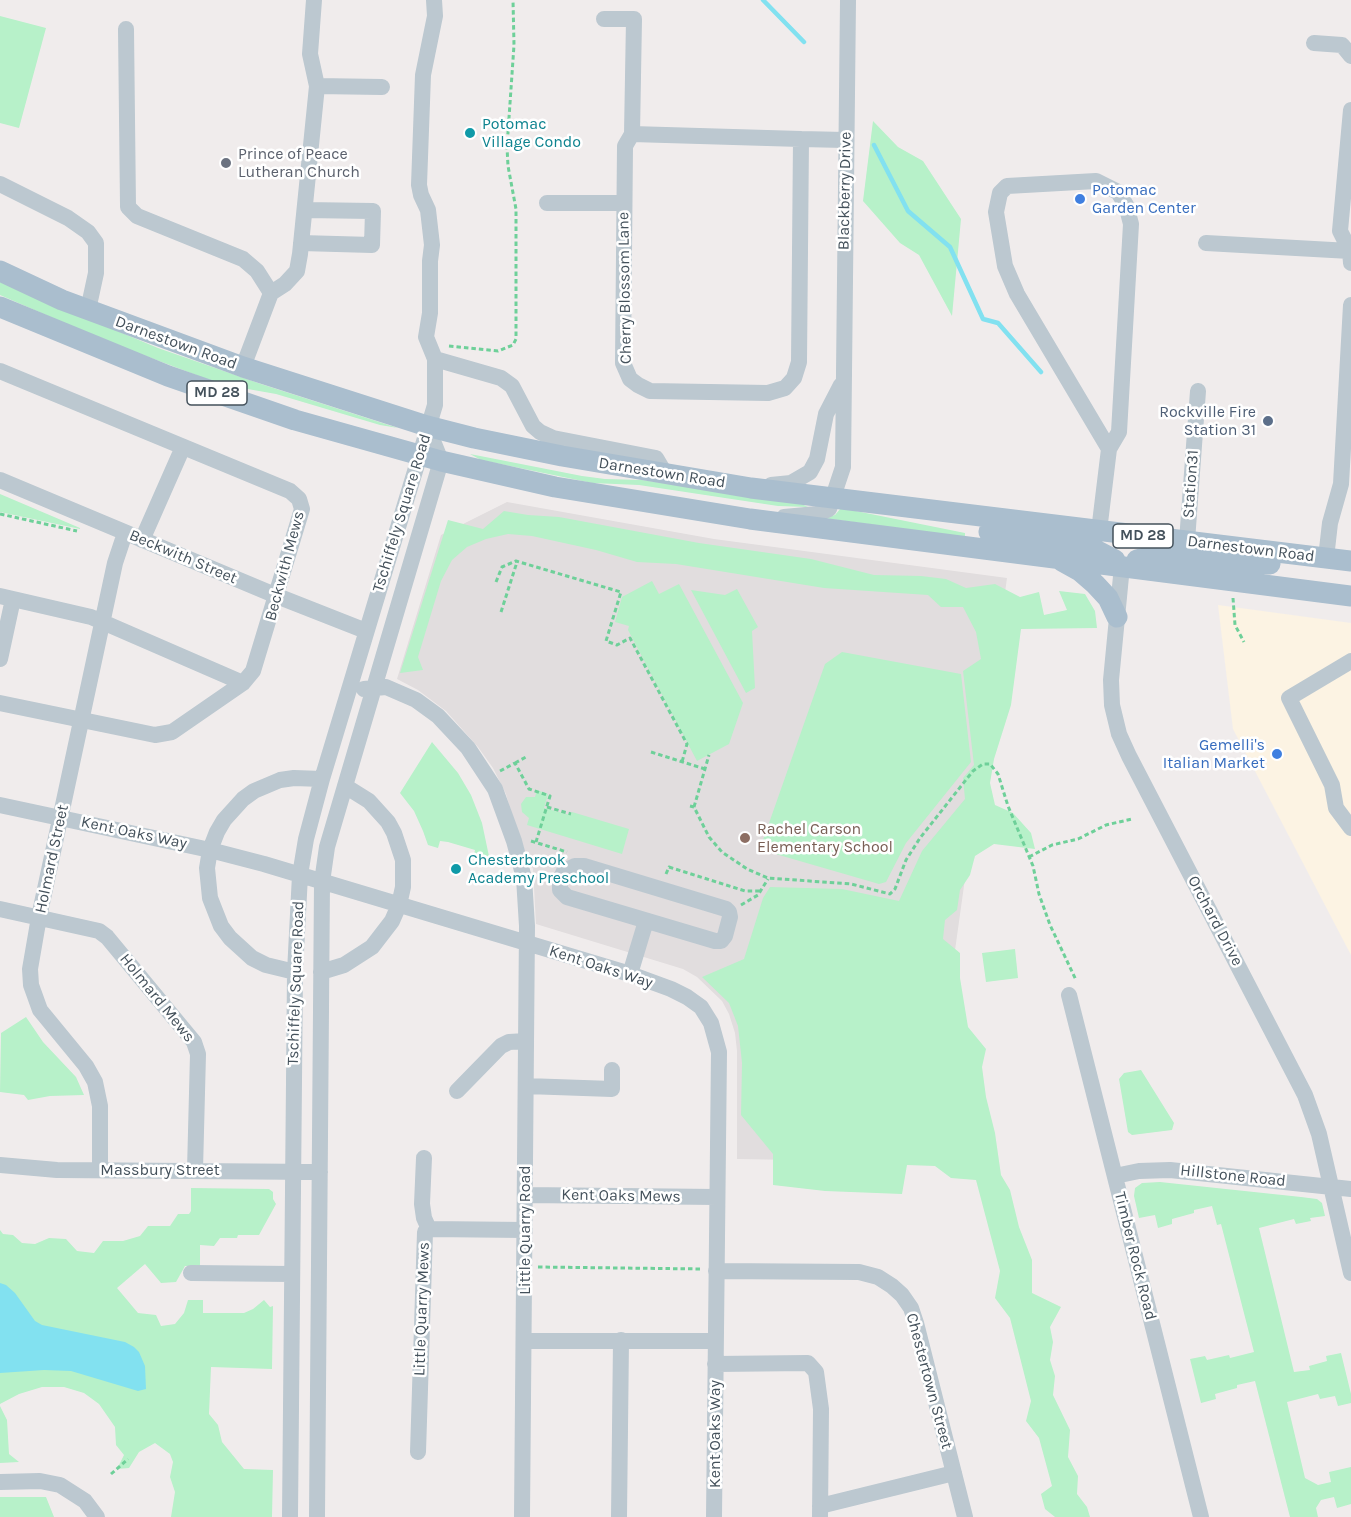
<!DOCTYPE html>
<style>
body{margin:0}
canvas{display:block;background:#f0ecec}
</style>
<canvas width="1351" height="1517"></canvas>
<script>
const context = document.querySelector('canvas').getContext('2d');
context.lineJoin = 'round';
function fillPath(path, color) { context.fillStyle = color; context.fill(path, 'evenodd'); }
const poly = rows => new Path2D(rows.map(r => 'M' + r).join(''));
function strokePath(path, color, width, dash) { context.strokeStyle = color; context.lineWidth = width; context.lineCap = dash ? 'butt' : 'round'; context.setLineDash(dash || []); context.stroke(path); }
function write(font, color, halo, rows, align = 'center') {
  context.font = font + ' Karla,sans-serif'; context.lineWidth = 5; context.setLineDash([]); context.textBaseline = 'middle'; context.strokeStyle = halo; context.fillStyle = color; for (const [text, x, y, turn = 0] of rows) {
    context.save(); context.translate(x, y); context.rotate((+turn || 0) * Math.PI / 180); context.textAlign = isNaN(turn) ? turn : align; if (halo) context.strokeText(text, 0, 0); context.fillText(text, 0, 0); context.restore();
  }
}
fillPath(poly([
 [1218,605,1351,623,1351,955,1233,729]
]), '#fcf3e3');
fillPath(poly([
 [507,502,714,539,1007,578,944,1029,912,1162,737,1159,737,1051,735,1033,729,1014,722,1001,697,977,683,969,536,924,533,869,520,844,506,794,493,768,478,747,446,711,418,690,397,679,441,535]
]), '#e1ddde');
fillPath(poly([
 [0,16,46,28,19,128,0,123],
 [873,121,898,147,923,161,961,219,952,316,919,255,900,243,863,201],
 [0,282,158,348,261,384,398,428,380,425,276,394,225,385,204,378,101,339,0,295],
 [470,454,582,476,605,479,642,480,799,503,808,507,778,506,639,485,592,483,481,460],
 [0,494,80,528,80,529,0,512],
 [841,508,965,533,965,537,823,518,835,515],
 [504,511,528,515,559,517,699,543,811,559,874,575,921,576,946,579,966,588,995,584,1020,597,1039,592,1044,615,1067,610,1059,591,1085,594,1095,611,1097,628,1021,629,1011,705,994,759,990,783,995,805,1013,813,1031,833,1035,849,994,844,975,856,970,875,960,890,957,910,945,920,943,939,960,953,960,978,968,1027,986,1049,982,1067,986,1097,995,1133,1001,1175,1010,1190,1019,1227,1032,1260,1032,1293,1061,1307,1050,1327,1053,1342,1050,1360,1055,1376,1053,1395,1070,1430,1068,1457,1078,1476,1077,1494,1087,1507,1090,1517,1055,1517,1045,1509,1041,1494,1052,1486,1039,1438,1026,1421,1031,1401,1010,1318,995,1298,1000,1271,976,1180,951,1178,935,1166,907,1165,902,1194,825,1191,773,1185,773,1154,741,1115,742,1063,738,1026,729,1003,702,977,744,959,763,898,770,887,842,889,899,901,922,851,965,799,963,778,974,765,963,671,981,659,976,632,963,607,941,607,928,595,824,588,676,564,637,562,596,550,532,536,508,534,486,539,467,547,452,560,441,581,418,657,423,670,400,673,448,520,483,529],
 [652,581,659,594,679,584,743,703,729,744,697,761,628,630,629,626,615,622,622,597],
 [737,589,758,627,752,631,755,688,746,693,691,590,725,595],
 [842,652,961,674,971,762,906,843,886,882,879,884,772,853,762,843,825,664],
 [432,742,458,773,471,795,482,823,490,861,483,862,473,859,475,850,448,842,440,841,438,848,428,845,423,831,414,811,400,793],
 [537,790,548,794,544,808,570,815,572,812,629,829,622,854,527,825,529,818,522,812,521,804,526,797,535,797],
 [1015,949,1018,978,986,982,982,953],
 [26,1017,43,1042,76,1077,84,1095,50,1096,28,1100,24,1095,0,1092,1,1033],
 [1141,1070,1174,1123,1172,1130,1132,1135,1128,1132,1119,1079,1124,1073],
 [1160,1182,1301,1197,1317,1199,1322,1203,1325,1216,1310,1218,1311,1221,1296,1224,1294,1219,1259,1228,1294,1372,1310,1370,1309,1366,1327,1361,1326,1356,1341,1353,1351,1394,1351,1403,1338,1406,1335,1396,1320,1399,1318,1394,1287,1402,1305,1478,1318,1485,1331,1482,1329,1472,1351,1467,1351,1504,1337,1508,1334,1497,1321,1500,1316,1508,1318,1517,1290,1517,1255,1381,1237,1385,1237,1388,1215,1394,1216,1399,1201,1403,1190,1359,1205,1356,1207,1360,1229,1355,1230,1358,1254,1352,1221,1224,1217,1225,1212,1206,1194,1210,1194,1213,1172,1219,1172,1224,1158,1228,1155,1215,1139,1218,1134,1196,1135,1188,1142,1183],
 [191,1188,269,1189,273,1192,273,1199,276,1204,259,1235,238,1235,237,1238,220,1238,214,1246,200,1245,200,1266,185,1266,176,1282,161,1283,145,1264,117,1288,138,1313,156,1315,161,1326,175,1324,184,1313,188,1300,203,1300,203,1313,244,1313,253,1309,264,1300,270,1307,273,1306,272,1369,211,1367,209,1414,218,1425,222,1442,244,1469,273,1470,272,1517,171,1517,175,1492,170,1477,173,1462,170,1454,155,1443,139,1452,129,1468,117,1469,124,1455,116,1445,115,1427,99,1404,84,1393,64,1387,42,1387,19,1394,0,1404,0,1230,3,1234,13,1235,22,1243,35,1244,49,1238,66,1239,77,1251,94,1253,103,1241,123,1241,140,1236,148,1226,170,1226,178,1214,189,1214,191,1211],
 [0,1406,7,1420,9,1454,19,1462,0,1463],
 [0,1497,46,1497,54,1517,0,1517]
]), '#b7f1c9');
fillPath(poly([
 [0,1283,6,1285,15,1293,35,1321,42,1325,125,1342,134,1347,139,1352,145,1366,146,1389,138,1391,71,1371,44,1370,0,1373]
]), '#82e1f0');
strokePath(poly([
 [763,0,804,42],
 [874,145,908,211,950,247,983,319,998,323,1041,372]
]), '#82e1f0', 4.5);
strokePath(poly([
 [449,346,498,351,513,345,516,339,516,209,508,166,507,147,514,45,513,0],
 [0,514,77,531],
 [496,582,502,567,516,561,621,592,606,641,617,645,630,638,687,744,682,762],
 [1233,598,1235,625,1244,642],
 [501,612,517,562],
 [651,752,705,769],
 [515,763,526,757],
 [500,771,515,763,529,789,550,796,536,842],
 [690,806,694,807,709,837,722,852,747,869,768,878,851,884,890,894,895,889,906,860,920,838,973,771,983,764,990,764,998,774,1008,806,1033,866,1039,894,1050,925,1076,980],
 [547,807,571,814],
 [694,807,709,755],
 [531,841,567,852],
 [1029,857,1052,845,1078,839,1106,825,1132,819],
 [666,874,669,867,745,891,761,891],
 [741,905,758,895,768,879],
 [538,1267,703,1269],
 [111,1474,128,1459]
]), '#6ed099', 3, [4.5, 3]);
strokePath(poly([
 [604,19,634,19,632,134],
 [126,29,128,207,137,216,243,259,257,271,271,293],
 [1314,43,1342,45,1351,56],
 [317,86,382,87],
 [1351,110,1340,231,1350,251,1351,263],
 [801,139,632,134,625,146,623,363,630,379,638,385,650,391,768,393,785,388,794,378,799,362,801,139,845,140],
 [0,184,68,218,88,232,96,243,96,273,88,310],
 [547,203,624,203],
 [301,243,372,245,373,211,305,210],
 [1206,243,1350,251],
 [435,359,501,378,512,386,533,426,540,432,553,438,656,458,666,475],
 [243,367,271,293,285,284,297,271,300,254,317,86,310,54,314,0],
 [0,371,290,491,299,499,302,509,253,671,243,683,172,732,155,735,0,703],
 [0,480,277,596,366,631],
 [771,485,791,483,810,472,817,459,826,414,841,385],
 [784,517,817,514,829,509,843,467,848,0],
 [1099,531,1109,449,1119,432,1131,224,1126,205,1118,192,1096,181,1007,186,1000,193,996,212,1005,266,1017,294,1109,449],
 [142,540,183,447],
 [1187,541,1198,391],
 [1326,558,1330,523,1341,484,1351,305],
 [1122,566,1111,680,1112,705,1119,734,1129,756,1305,1095,1319,1134,1351,1273],
 [0,596,91,617,243,683],
 [0,659,13,599],
 [1351,661,1289,698,1332,785,1336,808,1351,828],
 [364,689,386,687,416,700,438,716,468,748,495,789,514,841,524,878,527,926,522,1517],
 [0,805,210,850,264,864,630,974,671,989,687,997,701,1007,711,1023,719,1052,714,1517],
 [575,866,584,866,726,909,729,912,730,917,725,936,721,941,715,941,567,897,560,890,560,880,564,871,575,866],
 [0,909,99,931,107,937,194,1042,198,1054,195,1170],
 [295,972,266,965,252,958,230,938,221,926,210,898,207,868,210,850,217,832,224,820,243,799,254,791,280,780,294,778,322,779],
 [321,972,344,965,372,947,392,921,399,905,403,887,403,860,394,833,388,822,369,801,345,786],
 [630,974,646,921],
 [1069,995,1201,1517],
 [526,1086,612,1089,612,1070],
 [457,1091,501,1046,509,1042,526,1041],
 [424,1158,422,1204,424,1218,429,1229],
 [0,1165,57,1170,320,1172],
 [100,1170,100,1106,95,1082,86,1066,40,1010,31,985,30,969,39,917,115,563,125,533],
 [1115,1176,1139,1171,1170,1170,1351,1189],
 [525,1195,717,1197],
 [716,1271,859,1272,878,1277,892,1286,902,1295,911,1308,916,1323,965,1517],
 [191,1273,292,1274],
 [524,1341,715,1341],
 [715,1364,808,1363,816,1372,821,1409,820,1517],
 [418,1452,425,1232,429,1229,525,1230],
 [0,1482,40,1481,60,1485,85,1501,97,1517],
 [820,1506,954,1473],
 [290,1517,295,972,300,875,306,839,322,779,435,405,435,359,426,337,430,313,430,261,432,245,428,210,421,195,419,185,423,75,435,16,434,0],
 [317,1517,322,882,327,847,441,461,427,426],
 [619,1517,621,1340]
]), '#bcc8d0', 16);
strokePath(poly([
 [0,271,62,300,243,367,427,426,474,438,562,456,751,488,1351,561],
 [0,307,168,376,295,420,441,461,555,487,750,519,1351,596],
 [989,532,1088,546,1115,560],
 [1137,560,1145,558,1178,556,1218,561,1270,564],
 [1062,561,1080,571,1095,584,1108,598,1117,617]
]), '#aabece', 21);
for (const [x, y, r, color] of [
 [470,133,6,"#0f9aa8"],
 [226,163,6,"#6b7280"],
 [1080,199,6,"#3f7fe0"],
 [1268,421,6,"#5c6f8a"],
 [1277,754,6,"#3f7fe0"],
 [745,838,6,"#8d6e63"],
 [456,869,6,"#0f9aa8"]
]) { const dot = new Path2D(); dot.arc(x, y, r, 0, 2 * Math.PI); context.fillStyle = color; context.fill(dot); strokePath(dot, '#fff', 2); }
for (const [x, y, w] of [
 [217,393,60],
 [1143,536,60]
]) { const box = new Path2D(); box.roundRect(x - w / 2, y - 12, w, 24, 4.5); context.fillStyle = '#fff'; context.fill(box); strokePath(box, '#44515b', 1.5); }
write('bold 15px', '#44515b', null, [
 ["MD 28",217,393],
 ["MD 28",1143,536]
]);
write('16px', '#0d838f', '#fff', [
 ["Potomac",482,124],
 ["Village Condo",482,142],
 ["Chesterbrook",468,860],
 ["Academy Preschool",468,878]
], 'left');
write('16px', '#5b616d', '#fff', [
 ["Prince of Peace",238,154],
 ["Lutheran Church",238,172]
], 'left');
write('16px', '#366cbe', '#fff', [
 ["Potomac",1092,190],
 ["Garden Center",1092,208],
 ["Gemelli's",1265,745,"right"],
 ["Italian Market",1265,763,"right"]
], 'left');
write('16px', '#44515b', '#fff', [
 ["Blackberry Drive",845,191,-89],
 ["Cherry Blossom Lane",625,288,-91],
 ["Darnestown Road",176,343,20],
 ["Darnestown Road",662,473,9],
 ["Station31",1191,484,-86],
 ["Tschiffely Square Road",402,513,-73],
 ["Darnestown Road",1251,549,7],
 ["Beckwith Street",183,557,23],
 ["Beckwith Mews",285,566,-75],
 ["Kent Oaks Way",134,833,12],
 ["Holmard Street",52,859,-78],
 ["Orchard Drive",1215,921,62],
 ["Kent Oaks Way",601,967,18],
 ["Tschiffely Square Road",296,983,-88],
 ["Holmard Mews",157,998,51],
 ["Massbury Street",160,1170],
 ["Hillstone Road",1233,1176,6],
 ["Kent Oaks Mews",621,1196,1],
 ["Little Quarry Road",525,1230,-90],
 ["Timber Rock Road",1135,1256,76],
 ["Little Quarry Mews",422,1309,-88],
 ["Chestertown Street",929,1381,75],
 ["Kent Oaks Way",715,1434,-90]
]);
write('16px', '#4e5e75', '#fff', [
 ["Rockville Fire",1256,412],
 ["Station 31",1256,430]
], 'right');
write('16px', '#785e54', '#fff', [
 ["Rachel Carson",757,829],
 ["Elementary School",757,847]
], 'left');
</script>
